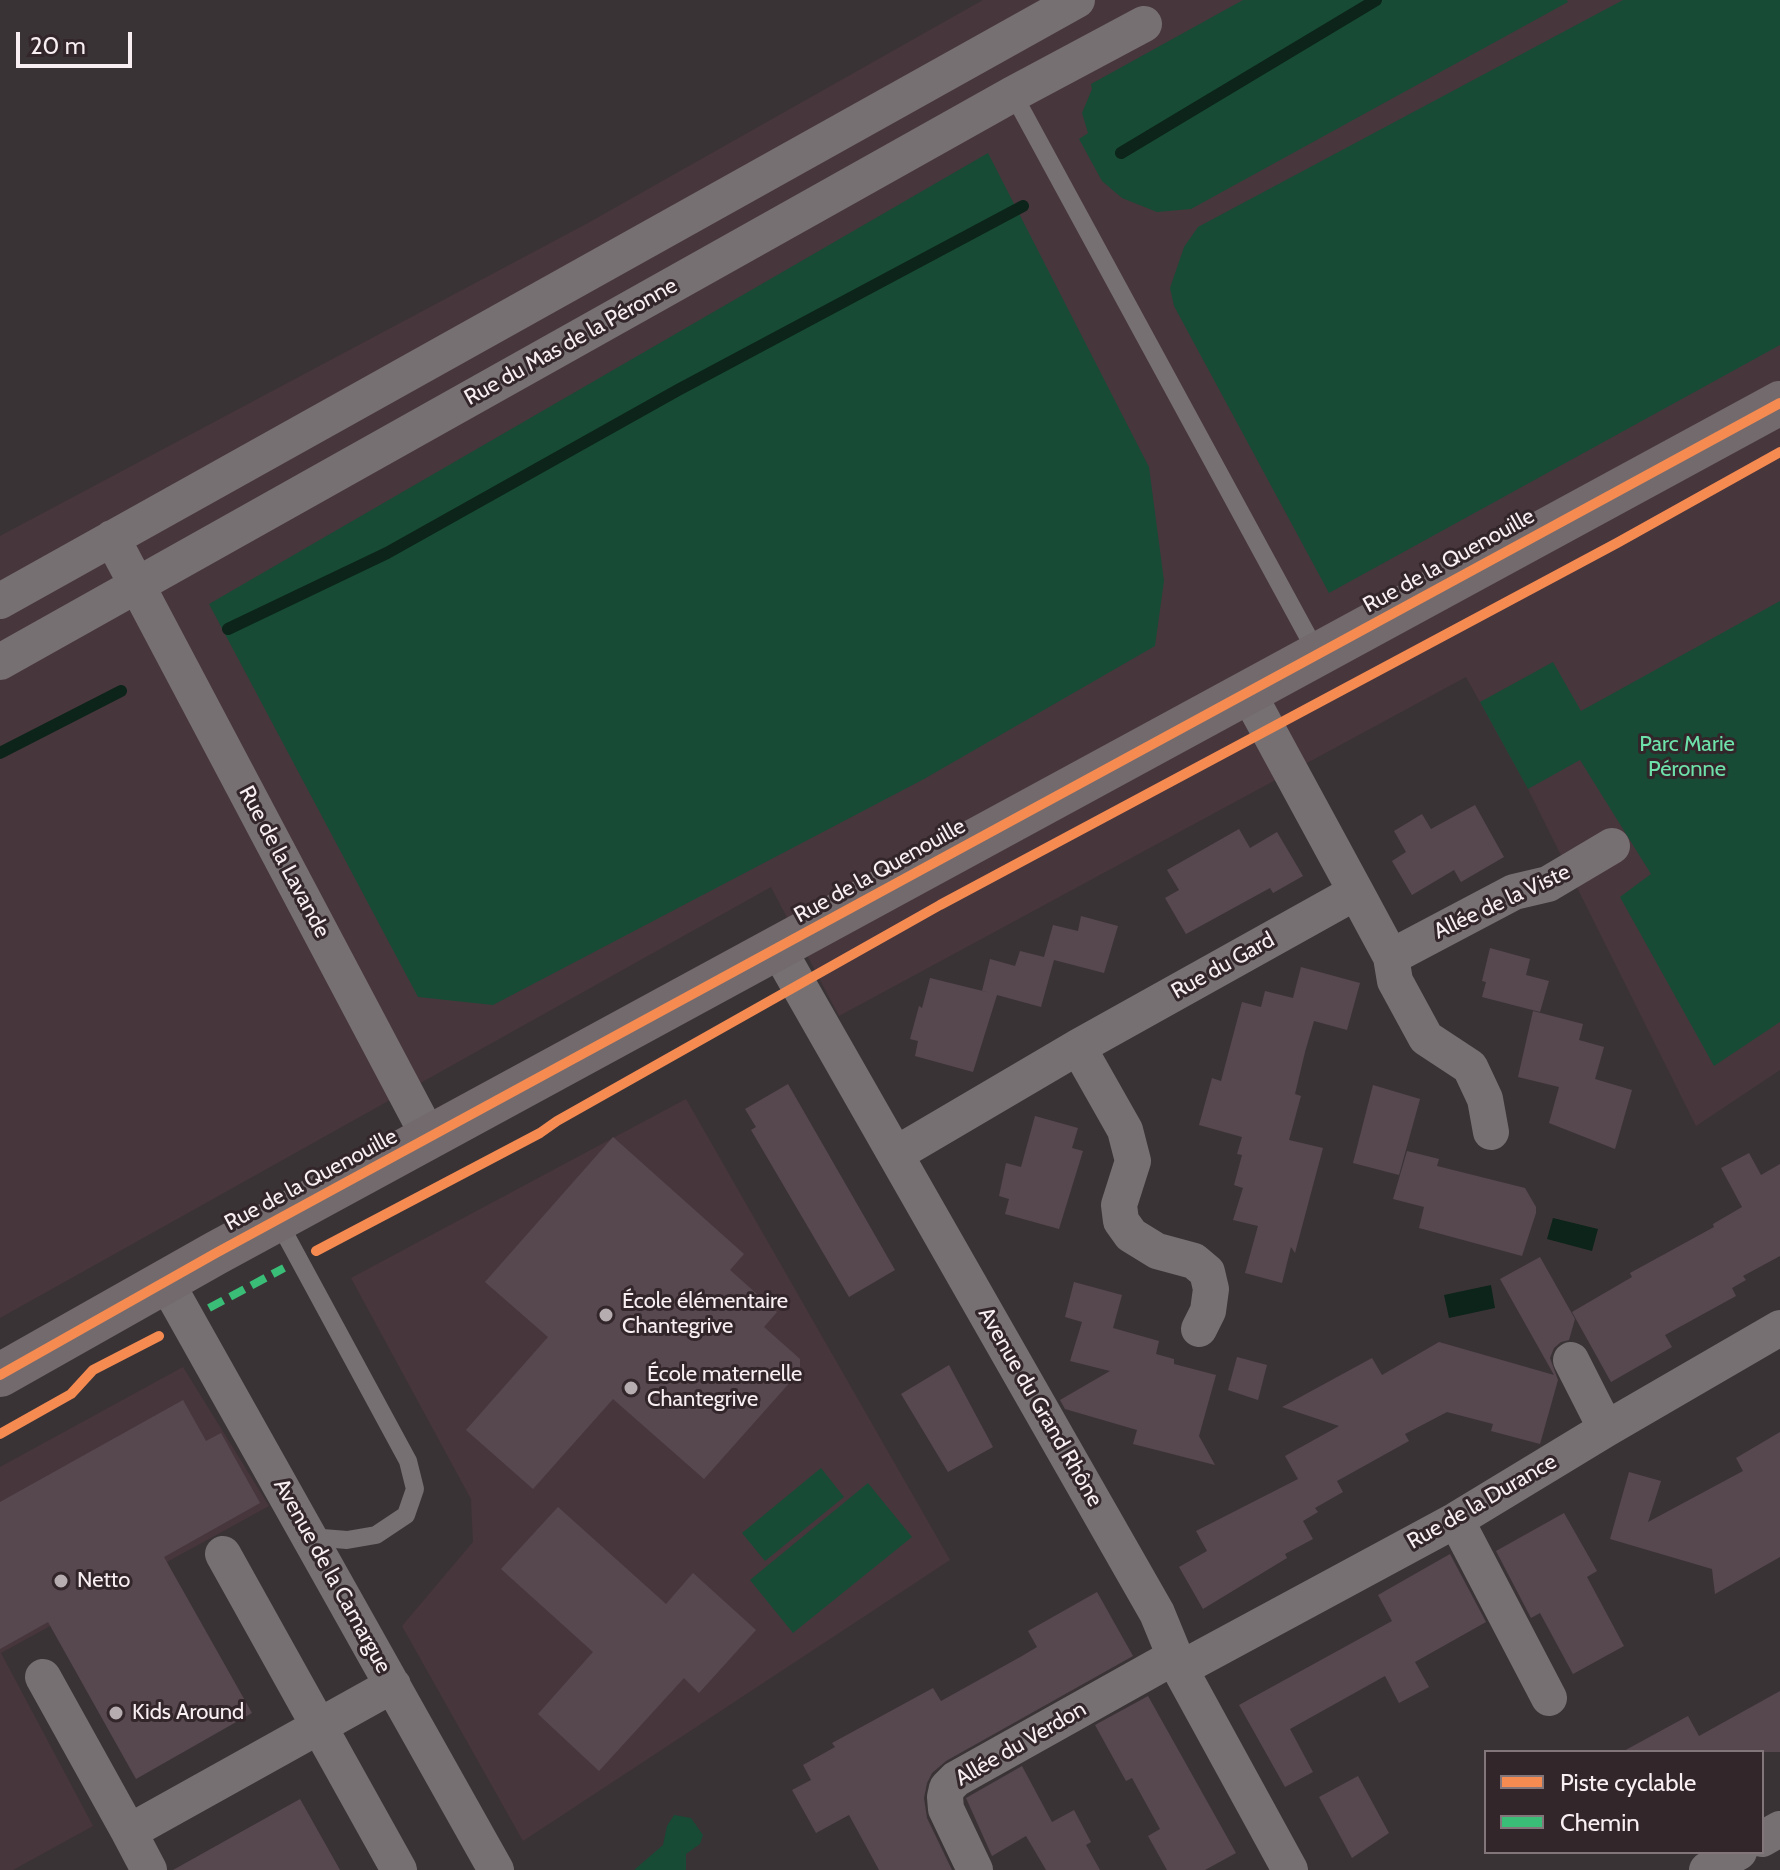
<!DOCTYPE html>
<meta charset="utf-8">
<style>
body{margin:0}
#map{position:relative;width:1780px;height:1870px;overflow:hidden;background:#3a3336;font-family:Cabin,sans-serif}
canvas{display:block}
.legend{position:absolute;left:1484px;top:1750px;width:280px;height:104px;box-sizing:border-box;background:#33262b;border:2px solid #82767b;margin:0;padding:10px 14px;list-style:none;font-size:24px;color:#f8eff3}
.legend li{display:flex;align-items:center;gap:16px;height:40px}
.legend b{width:40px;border:2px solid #82767b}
.scale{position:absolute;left:16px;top:32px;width:116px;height:36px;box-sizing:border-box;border:4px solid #f8eff3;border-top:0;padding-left:10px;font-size:24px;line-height:28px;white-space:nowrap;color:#f8eff3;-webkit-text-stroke:6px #33262b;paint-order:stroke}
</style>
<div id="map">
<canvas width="1780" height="1870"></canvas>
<ul class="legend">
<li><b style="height:10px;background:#f68b52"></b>Piste cyclable</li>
<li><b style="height:10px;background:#3abd76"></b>Chemin</li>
</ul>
<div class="scale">20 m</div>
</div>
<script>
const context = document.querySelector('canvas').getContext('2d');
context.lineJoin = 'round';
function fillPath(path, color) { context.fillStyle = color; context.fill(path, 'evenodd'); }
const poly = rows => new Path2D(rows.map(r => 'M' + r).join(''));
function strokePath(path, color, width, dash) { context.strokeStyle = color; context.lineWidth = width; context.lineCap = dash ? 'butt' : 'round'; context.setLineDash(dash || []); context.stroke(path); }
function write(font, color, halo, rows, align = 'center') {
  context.font = font + ' Cabin,sans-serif'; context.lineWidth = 6; context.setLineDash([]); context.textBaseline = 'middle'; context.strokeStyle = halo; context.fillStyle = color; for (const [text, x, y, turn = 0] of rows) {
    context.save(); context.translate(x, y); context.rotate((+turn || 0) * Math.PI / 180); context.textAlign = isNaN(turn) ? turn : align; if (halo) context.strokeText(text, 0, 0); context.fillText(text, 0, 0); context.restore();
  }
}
fillPath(poly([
 [983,0,1780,0,1780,1070,1696,1126,1528,789,1466,677,839,1016,771,887,0,1318,0,536,588,223],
 [686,1099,950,1560,523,1841,402,1626,473,1542,471,1499,351,1278],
 [183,1367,269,1506,1,1653,93,1826,13,1870,0,1870,0,1467]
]), '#48363d');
fillPath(poly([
 [1243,0,1567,0,1568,2,1191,209,1157,212,1122,198,1102,181,1079,139,1088,133,1082,113,1092,89,1091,84],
 [1623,0,1780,0,1780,345,1329,593,1174,306,1170,288,1184,247,1198,227],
 [988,153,1149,467,1164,581,1155,646,924,779,493,1005,418,997,209,604],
 [1780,601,1780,1022,1714,1066,1620,897,1651,874,1580,760,1528,789,1480,702,1553,662,1581,711],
 [821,1468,844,1497,765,1561,742,1533],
 [868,1483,912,1537,793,1633,750,1580],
 [674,1815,691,1818,703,1835,700,1844,686,1854,686,1870,634,1870,663,1845,667,1826]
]), '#174b35');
fillPath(poly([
 [1553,1218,1598,1229,1592,1251,1547,1239],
 [1491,1285,1495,1308,1449,1318,1444,1295]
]), '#0c2419');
strokePath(poly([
 [1121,153,1376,0],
 [228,629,387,553,678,390,1023,206],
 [0,753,121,691]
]), '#0c2419', 12);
fillPath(poly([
 [1475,805,1504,857,1461,882,1454,870,1412,895,1392,861,1406,852,1394,831,1422,814,1431,829],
 [1239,829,1250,848,1277,832,1303,876,1273,893,1270,888,1186,934,1165,898,1179,890,1167,870],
 [1081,916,1118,926,1104,973,1054,960,1041,1007,997,995,973,1072,915,1056,918,1041,910,1039,919,1006,922,1008,930,978,991,993,982,991,990,959,1015,966,1020,951,1044,957,1053,925,1078,931],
 [1490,948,1530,959,1526,975,1549,981,1540,1012,1482,997,1486,982,1482,981],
 [1301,967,1360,983,1347,1030,1314,1021,1305,1052,1295,1094,1301,1096,1289,1140,1323,1148,1295,1253,1291,1247,1282,1283,1245,1273,1258,1226,1233,1220,1243,1188,1234,1185,1242,1155,1237,1154,1242,1137,1199,1125,1212,1078,1221,1081,1242,1002,1261,1007,1265,991,1293,998],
 [1533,1011,1583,1024,1579,1040,1604,1047,1595,1079,1632,1090,1615,1149,1549,1123,1559,1087,1518,1077],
 [788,1084,895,1270,849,1297,751,1130,756,1127,745,1109],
 [1373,1085,1420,1099,1399,1175,1353,1163],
 [1035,1116,1078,1128,1072,1148,1083,1151,1059,1229,1005,1214,1009,1199,999,1196,1006,1163,1021,1167],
 [613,1137,744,1254,730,1270,777,1312,764,1327,800,1359,800,1371,704,1479,613,1399,533,1489,466,1430,548,1337,485,1282],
 [1407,1151,1439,1159,1437,1166,1525,1188,1536,1207,1536,1213,1522,1256,1419,1228,1424,1207,1393,1199],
 [1749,1153,1761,1175,1780,1164,1780,1256,1743,1276,1746,1280,1732,1288,1736,1296,1665,1335,1672,1347,1611,1382,1572,1312,1632,1277,1630,1273,1714,1227,1713,1224,1742,1207,1721,1168],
 [1540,1257,1575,1319,1569,1340,1561,1342,1554,1348,1550,1358,1558,1380,1540,1444,1491,1431,1493,1424,1447,1412,1405,1434,1409,1441,1337,1481,1343,1492,1315,1508,1318,1512,1303,1521,1313,1539,1285,1554,1287,1558,1203,1609,1179,1567,1207,1551,1196,1531,1298,1479,1285,1456,1339,1426,1282,1407,1372,1358,1382,1375,1439,1342,1554,1375,1500,1279],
 [1074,1282,1122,1295,1113,1328,1159,1341,1156,1354,1174,1359,1174,1364,1216,1375,1199,1436,1215,1465,1133,1444,1137,1430,1065,1409,1060,1400,1110,1371,1070,1361,1082,1322,1065,1317],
 [1237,1357,1267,1365,1258,1400,1228,1390],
 [949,1365,993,1447,948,1472,901,1394],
 [183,1400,206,1441,221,1433,260,1503,164,1557,252,1713,136,1779,48,1622,0,1649,0,1502],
 [1780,1432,1780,1557,1715,1594,1712,1569,1610,1539,1629,1472,1661,1481,1648,1522,1743,1471,1736,1458],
 [558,1507,666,1604,693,1573,756,1630,699,1693,684,1678,599,1771,538,1714,593,1652,501,1569],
 [1564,1513,1597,1571,1587,1577,1624,1646,1573,1674,1540,1613,1531,1618,1496,1551],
 [1450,1554,1486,1622,1415,1662,1429,1687,1399,1703,1385,1676,1290,1729,1313,1772,1285,1787,1239,1705,1392,1621,1378,1595],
 [1097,1592,1133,1656,946,1761,932,1773,927,1783,924,1798,927,1818,952,1870,879,1870,849,1815,816,1833,792,1790,811,1780,803,1765,835,1747,832,1743,933,1688,941,1701,1022,1656,1037,1647,1028,1631],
 [1780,1691,1780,1752,1622,1752,1688,1716,1699,1736],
 [1148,1696,1236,1853,1205,1870,1167,1870,1148,1836,1160,1829,1132,1778,1126,1781,1095,1725],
 [1022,1766,1052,1822,1074,1810,1091,1842,1086,1845,1100,1870,1046,1870,1026,1836,992,1856,966,1798],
 [1358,1776,1389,1833,1352,1858,1319,1797],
 [300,1799,340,1870,173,1870]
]), '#57484f');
strokePath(poly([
 [1013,94,1318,655],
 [278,1221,408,1461,415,1489,406,1515,376,1535,347,1540,310,1537]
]), '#767072', 18);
strokePath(poly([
 [112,538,430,1139],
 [0,601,1077,0],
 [0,662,1013,94,1144,24],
 [1356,892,1391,957,1395,981,1426,1038,1470,1067,1485,1099,1491,1132],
 [778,949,1157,1613,1180,1669,1290,1870],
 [1391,957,1514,892,1548,884,1612,846],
 [1078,1047,1125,1130,1133,1161,1119,1205,1121,1221,1131,1235,1157,1251,1194,1261,1207,1272,1211,1289,1208,1311,1199,1329],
 [896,1154,1078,1047,1356,892,1248,693],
 [166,1282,496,1870],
 [1571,1360,1606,1429],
 [1456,1520,1549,1698],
 [223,1554,399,1870],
 [1180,1669,1456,1520,1606,1429,1780,1328],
 [43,1677,129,1832,393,1685],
 [129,1832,149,1870],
 [1762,1839,1780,1829],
 [975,1870,946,1809,945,1797,947,1788,956,1779,1174,1657],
 [1707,1870,1739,1852]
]), '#767072', 36);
strokePath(poly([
 [0,1375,216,1253,1780,403]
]), '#726a6d', 44);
strokePath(poly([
 [209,1308,284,1268]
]), '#3abd76', 8, [16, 8]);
strokePath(poly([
 [316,1251,540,1133,557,1121,940,905,1617,543,1780,452],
 [0,1375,216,1253,1780,403],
 [0,1434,71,1394,93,1370,159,1336]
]), '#f68b52', 10);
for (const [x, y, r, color] of [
 [606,1315,8,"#b6adb1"],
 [631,1388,8,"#b6adb1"],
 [61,1581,8,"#b6adb1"],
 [116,1713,8,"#b6adb1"]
]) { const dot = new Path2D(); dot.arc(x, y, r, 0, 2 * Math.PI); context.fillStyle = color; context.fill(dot); strokePath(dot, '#33262b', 3); }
write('22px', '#f8eff3', '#33262b', [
 ["Rue du Mas de la Péronne",571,342,-29],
 ["Rue de la Quenouille",1449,561,-29],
 ["Rue de la Lavande",284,862,62],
 ["Rue de la Quenouille",880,871,-29],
 ["Allée de la Viste",1502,902,-25],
 ["Rue du Gard",1223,966,-29],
 ["Rue de la Quenouille",311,1180,-28],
 ["Avenue du Grand Rhône",1040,1407,60],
 ["Rue de la Durance",1482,1502,-30],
 ["Avenue de la Camargue",332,1576,61],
 ["Allée du Verdon",1021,1744,-30]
]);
write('22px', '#6de1a9', '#33262b', [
 ["Parc Marie",1687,745],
 ["Péronne",1687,770]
]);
write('22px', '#f8eff3', '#33262b', [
 ["École élémentaire",622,1302],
 ["Chantegrive",622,1327],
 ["École maternelle",647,1375],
 ["Chantegrive",647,1400],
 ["Netto",77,1581],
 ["Kids Around",132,1713]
], 'left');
</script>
